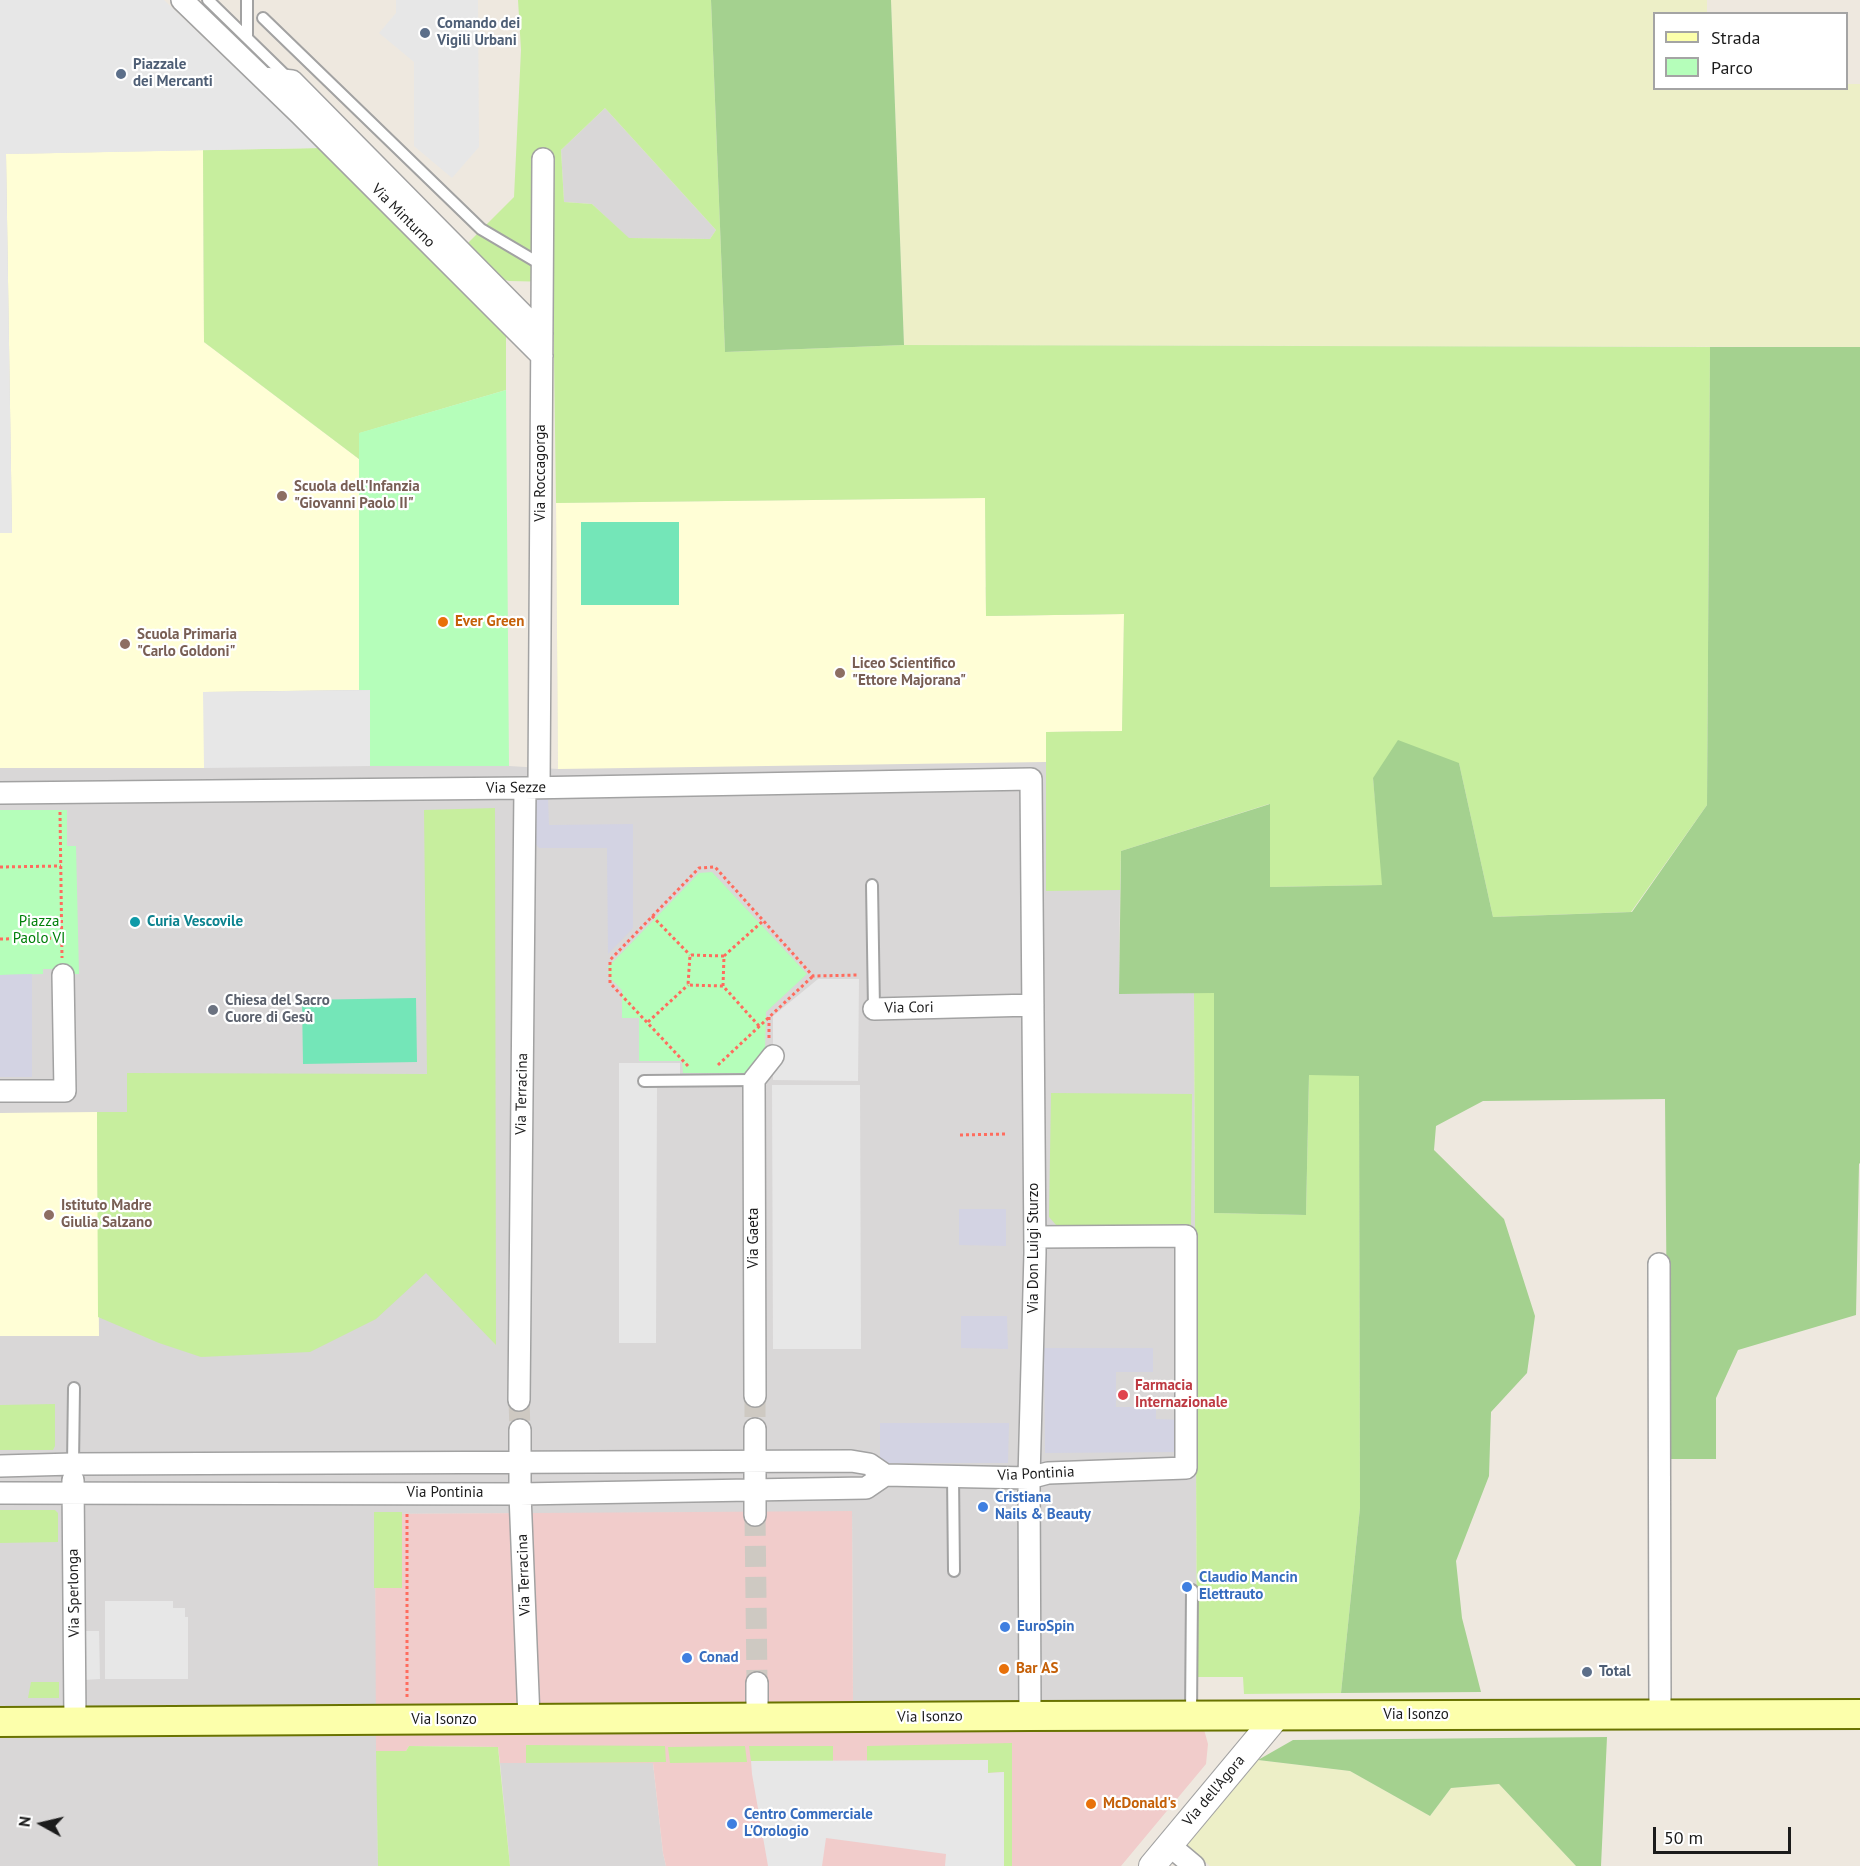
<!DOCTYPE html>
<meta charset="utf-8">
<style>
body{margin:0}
#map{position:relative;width:1860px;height:1866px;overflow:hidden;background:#eee8df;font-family:"PT Sans",sans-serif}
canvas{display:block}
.legend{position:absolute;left:1653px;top:12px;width:195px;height:78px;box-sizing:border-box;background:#fff;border:2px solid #a4a4a4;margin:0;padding:8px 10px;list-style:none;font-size:18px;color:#1b1b1b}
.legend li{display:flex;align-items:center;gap:12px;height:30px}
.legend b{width:30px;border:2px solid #a4a4a4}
.north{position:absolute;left:12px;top:1794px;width:60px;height:60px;-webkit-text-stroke:4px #fff;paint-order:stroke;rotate:278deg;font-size:16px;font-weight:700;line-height:24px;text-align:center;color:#1b1b1b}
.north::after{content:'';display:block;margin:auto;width:21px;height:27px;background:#1b1b1b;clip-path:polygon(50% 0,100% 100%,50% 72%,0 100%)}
.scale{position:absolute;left:1653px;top:1827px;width:138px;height:27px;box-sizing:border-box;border:3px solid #1b1b1b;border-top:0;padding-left:8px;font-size:18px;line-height:21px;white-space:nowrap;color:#1b1b1b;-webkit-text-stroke:4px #fff;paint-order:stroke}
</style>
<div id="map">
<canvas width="1860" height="1866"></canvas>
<ul class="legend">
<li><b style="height:8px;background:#fcffab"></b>Strada</li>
<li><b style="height:16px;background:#b5feba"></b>Parco</li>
</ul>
<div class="north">N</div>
<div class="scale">50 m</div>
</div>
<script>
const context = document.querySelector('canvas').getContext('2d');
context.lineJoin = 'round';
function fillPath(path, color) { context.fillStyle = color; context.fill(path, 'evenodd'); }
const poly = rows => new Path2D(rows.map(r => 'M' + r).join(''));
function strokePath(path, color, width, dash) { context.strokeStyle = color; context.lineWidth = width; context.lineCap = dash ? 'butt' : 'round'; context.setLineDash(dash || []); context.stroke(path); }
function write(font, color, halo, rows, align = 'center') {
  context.font = font + ' "PT Sans",sans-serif'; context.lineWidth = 4.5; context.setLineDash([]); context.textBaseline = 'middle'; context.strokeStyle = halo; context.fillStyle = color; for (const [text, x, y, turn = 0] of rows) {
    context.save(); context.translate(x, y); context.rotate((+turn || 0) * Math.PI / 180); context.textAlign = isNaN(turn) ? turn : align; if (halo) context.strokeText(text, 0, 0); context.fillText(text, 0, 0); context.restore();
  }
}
fillPath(poly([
 [605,108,716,230,710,239,628,238,592,204,564,202,561,150],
 [203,150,204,342,359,459,359,690,370,690,371,766,509,766,558,769,556,503,1124,614,1046,890,1120,890,1119,994,1194,993,1197,1704,853,1705,852,1512,375,1514,378,1866,0,1866,0,154],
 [500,1763,653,1763,663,1853,666,1866,510,1866]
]), '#d9d7d7');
fillPath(poly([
 [852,1511,853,1705,1197,1704,1208,1744,1206,1764,1121,1866,666,1866,663,1853,653,1763,500,1763,498,1747,409,1746,406,1751,376,1751,375,1514]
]), '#f1cccb');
fillPath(poly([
 [203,150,204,342,359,459,359,690,204,692,204,768,0,768,0,533,12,532,6,154],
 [985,498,986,616,1124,614,1122,731,1047,732,1046,762,558,769,556,503],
 [97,1112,99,1336,0,1336,0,1113]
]), '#fffed6');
fillPath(poly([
 [891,0,1707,0,1707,13,1654,14,1654,88,1846,88,1847,84,1860,84,1860,347,904,345],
 [1258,1760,1350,1771,1430,1816,1451,1788,1499,1784,1576,1866,1210,1866,1186,1846]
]), '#edefc7');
fillPath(poly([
 [518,0,711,0,725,352,904,345,1710,347,1707,805,1631,912,1493,917,1459,763,1373,778,1383,885,1270,887,1269,804,1121,851,1120,890,1046,891,1046,732,1122,731,1124,614,986,616,985,498,556,503,553,282,509,281,502,279,466,245,514,197,521,50],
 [605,108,716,230,710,239,629,238,592,204,564,202,561,150],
 [319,148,506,332,506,390,360,433,359,459,204,342,203,150],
 [495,808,496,1345,426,1273,376,1319,310,1352,201,1357,159,1343,98,1317,97,1112,127,1112,127,1073,427,1074,424,810],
 [1194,993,1214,993,1215,1213,1306,1215,1309,1075,1359,1075,1360,1508,1341,1693,1244,1694,1243,1677,1197,1677],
 [1051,1093,1192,1094,1191,1228,1057,1226,1049,1217],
 [55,1404,55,1446,53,1450,0,1450,0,1405],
 [0,1510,55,1510,58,1513,58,1542,0,1543],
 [374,1512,402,1512,402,1588,374,1588],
 [31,1682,59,1682,59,1698,28,1698],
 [1012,1743,1012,1866,1004,1866,1004,1772,988,1773,988,1760,867,1761,867,1746],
 [526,1745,665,1746,666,1762,526,1763],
 [409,1746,498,1747,510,1866,378,1866,376,1751,406,1751],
 [745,1746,747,1762,670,1763,668,1747],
 [749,1746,833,1746,833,1761,751,1761]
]), '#c7ee9e');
fillPath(poly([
 [711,0,891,0,904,345,725,352],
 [1710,347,1860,347,1860,1163,1859,1164,1856,1315,1738,1350,1716,1398,1716,1459,1668,1459,1665,1099,1483,1101,1436,1126,1434,1150,1504,1219,1535,1316,1527,1373,1491,1412,1489,1476,1456,1561,1462,1618,1481,1692,1341,1693,1360,1508,1359,1076,1309,1075,1306,1215,1214,1213,1214,993,1119,994,1121,851,1270,804,1270,887,1382,885,1373,778,1398,740,1459,763,1493,917,1632,912,1707,805],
 [1607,1737,1601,1866,1576,1866,1499,1784,1451,1788,1430,1816,1350,1771,1258,1760,1293,1740]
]), '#a4d18f');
fillPath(poly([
 [506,390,509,766,370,766,370,691,359,690,359,433],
 [0,810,67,810,67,846,76,846,79,974,72,974,71,969,43,969,43,974,0,975],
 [712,872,807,974,766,1012,765,1050,747,1073,683,1073,682,1061,639,1061,639,1018,622,1018,622,990,609,977,608,967,699,873]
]), '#b5feba');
fillPath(poly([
 [581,522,679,522,679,605,581,605],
 [416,998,417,1062,303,1064,302,1000]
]), '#74e6b8');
fillPath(poly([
 [0,0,164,0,319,148,6,154,12,533,0,533],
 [396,0,478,0,479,147,452,178,414,146,414,62,379,33,396,13],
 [370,690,370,766,204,768,203,692],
 [818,979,859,979,858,1081,773,1080,773,1016],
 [619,1063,680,1063,680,1088,657,1088,656,1343,619,1343],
 [772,1085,860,1085,861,1349,773,1349],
 [105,1601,173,1601,173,1608,185,1608,185,1617,188,1617,188,1679,105,1679],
 [83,1631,99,1631,100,1679,83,1680],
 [988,1760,988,1773,1004,1772,1004,1866,945,1866,946,1854,826,1838,822,1866,768,1866,752,1774,751,1761]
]), '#e7e7e7');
fillPath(poly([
 [538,798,548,798,549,825,633,824,633,928,608,954,607,848,539,848,534,842,534,805],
 [32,974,32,1077,0,1077,0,975],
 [959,1209,1006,1209,1006,1246,959,1245],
 [961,1316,1007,1316,1008,1349,961,1348],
 [1044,1348,1153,1348,1153,1372,1116,1372,1116,1407,1156,1407,1156,1419,1183,1420,1184,1452,1045,1453],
 [880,1423,1009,1423,1008,1463,880,1463]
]), '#d3d3e3');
strokePath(poly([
 [755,1396,755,1429],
 [519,1400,520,1430],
 [755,1515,757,1683]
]), '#cec9c2', 21, [21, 10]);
const service = poly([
 [208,0,289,79],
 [247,0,247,38],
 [263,18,481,229,542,265],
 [872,885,874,1009],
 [644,1081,754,1080],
 [73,1464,74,1388],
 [953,1476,954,1571],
 [1191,1716,1192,1590]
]);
const minor = poly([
 [182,0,300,114,542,356],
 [263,78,292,81,542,334],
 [539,787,543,159],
 [0,793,525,788,1031,779,1035,1253,1029,1478,1030,1716],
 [874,1009,1033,1005],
 [0,1091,65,1091,63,975],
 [1659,1264,1660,1715],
 [755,1396,754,1080,773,1056],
 [519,1400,525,788],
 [755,1429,755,1515],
 [520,1430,520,1494,529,1719],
 [0,1466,73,1464,851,1461,869,1464,885,1475,1029,1478,1048,1473,1186,1468,1186,1236,1035,1237],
 [73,1480,75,1721],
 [0,1493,520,1494,866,1488,885,1475],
 [757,1718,757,1683],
 [1169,1845,1194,1866]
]);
const tertiary = poly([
 [1152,1866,1277,1716]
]);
const secondary = poly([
 [0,1722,1030,1716,1860,1714]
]);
strokePath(service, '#a2a2a2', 14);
strokePath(minor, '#a2a2a2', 24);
strokePath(tertiary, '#a2a2a2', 28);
strokePath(secondary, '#697300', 32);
strokePath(poly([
 [60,812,62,958],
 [0,867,61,866],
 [652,916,690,955],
 [0,939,62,938],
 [724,956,763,921],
 [723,986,724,956,690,955,688,985,723,986,759,1026],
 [769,1017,769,1039],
 [648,1022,688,985],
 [718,1065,813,976],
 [688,1066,610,983,610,960,699,868,715,867,813,976,859,975],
 [960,1135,1005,1134],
 [407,1697,407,1512]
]), '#ff6c5e', 3, [3, 3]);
strokePath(service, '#fff', 10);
strokePath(minor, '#fff', 21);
strokePath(tertiary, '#fff', 26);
strokePath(secondary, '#fcffab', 28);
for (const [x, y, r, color] of [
 [425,33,6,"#5c6f8a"],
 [121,74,6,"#5c6f8a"],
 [282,496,6,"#8d6e63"],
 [443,622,6,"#e8710a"],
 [125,644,6,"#8d6e63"],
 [840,673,6,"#8d6e63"],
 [135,922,6,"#0f9aa8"],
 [213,1010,6,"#6b7280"],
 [49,1215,6,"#8d6e63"],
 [1123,1395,6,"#e0444e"],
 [983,1507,6,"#3f7fe0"],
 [1187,1587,6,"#3f7fe0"],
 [1005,1627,6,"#3f7fe0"],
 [687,1658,6,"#3f7fe0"],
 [1004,1669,6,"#e8710a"],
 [1587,1672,6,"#5c6f8a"],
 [1091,1804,6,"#e8710a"],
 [732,1824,6,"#3f7fe0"]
]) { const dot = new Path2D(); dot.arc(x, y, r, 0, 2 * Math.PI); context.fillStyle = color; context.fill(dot); strokePath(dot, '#fff', 2); }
write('bold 15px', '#4e5e75', '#fff', [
 ["Comando dei",437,24],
 ["Vigili Urbani",437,41],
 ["Piazzale",133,65],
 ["dei Mercanti",133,82],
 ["Total",1599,1672]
], 'left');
write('15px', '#1b1b1b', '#fff', [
 ["Via Minturno",403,216,45],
 ["Via Roccagorga",541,473,-90],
 ["Via Sezze",516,788,-1],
 ["Via Cori",909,1008,-1],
 ["Via Terracina",522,1094,-89],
 ["Via Gaeta",754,1238,-90],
 ["Via Don Luigi Sturzo",1034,1248,-90],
 ["Via Pontinia",1036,1474,-3],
 ["Via Pontinia",445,1493],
 ["Via Terracina",524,1575,-92],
 ["Via Sperlonga",74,1593,-91],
 ["Via Isonzo",1416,1715],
 ["Via Isonzo",930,1717,-1],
 ["Via Isonzo",444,1720],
 ["Via dell'Agora",1214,1791,-50]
]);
write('bold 15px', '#785e54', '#fff', [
 ["Scuola dell'Infanzia",294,487],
 ["\"Giovanni Paolo II\"",294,504],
 ["Scuola Primaria",137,635],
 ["\"Carlo Goldoni\"",137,652],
 ["Liceo Scientifico",852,664],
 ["\"Ettore Majorana\"",852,681],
 ["Istituto Madre",61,1206],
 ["Giulia Salzano",61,1223]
], 'left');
write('bold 15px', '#c56008', '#fff', [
 ["Ever Green",455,622],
 ["Bar AS",1016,1669],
 ["McDonald's",1103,1804]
], 'left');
write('15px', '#01800a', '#fff', [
 ["Piazza",39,922],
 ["Paolo VI",39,939]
]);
write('bold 15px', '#0d838f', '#fff', [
 ["Curia Vescovile",147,922]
], 'left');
write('bold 15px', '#5b616d', '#fff', [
 ["Chiesa del Sacro",225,1001],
 ["Cuore di Gesù",225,1018]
], 'left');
write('bold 15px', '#be3a42', '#fff', [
 ["Farmacia",1135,1386],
 ["Internazionale",1135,1403]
], 'left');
write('bold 15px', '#366cbe', '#fff', [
 ["Cristiana",995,1498],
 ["Nails & Beauty",995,1515],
 ["Claudio Mancin",1199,1578],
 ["Elettrauto",1199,1595],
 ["EuroSpin",1017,1627],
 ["Conad",699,1658],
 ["Centro Commerciale",744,1815],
 ["L'Orologio",744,1832]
], 'left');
</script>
